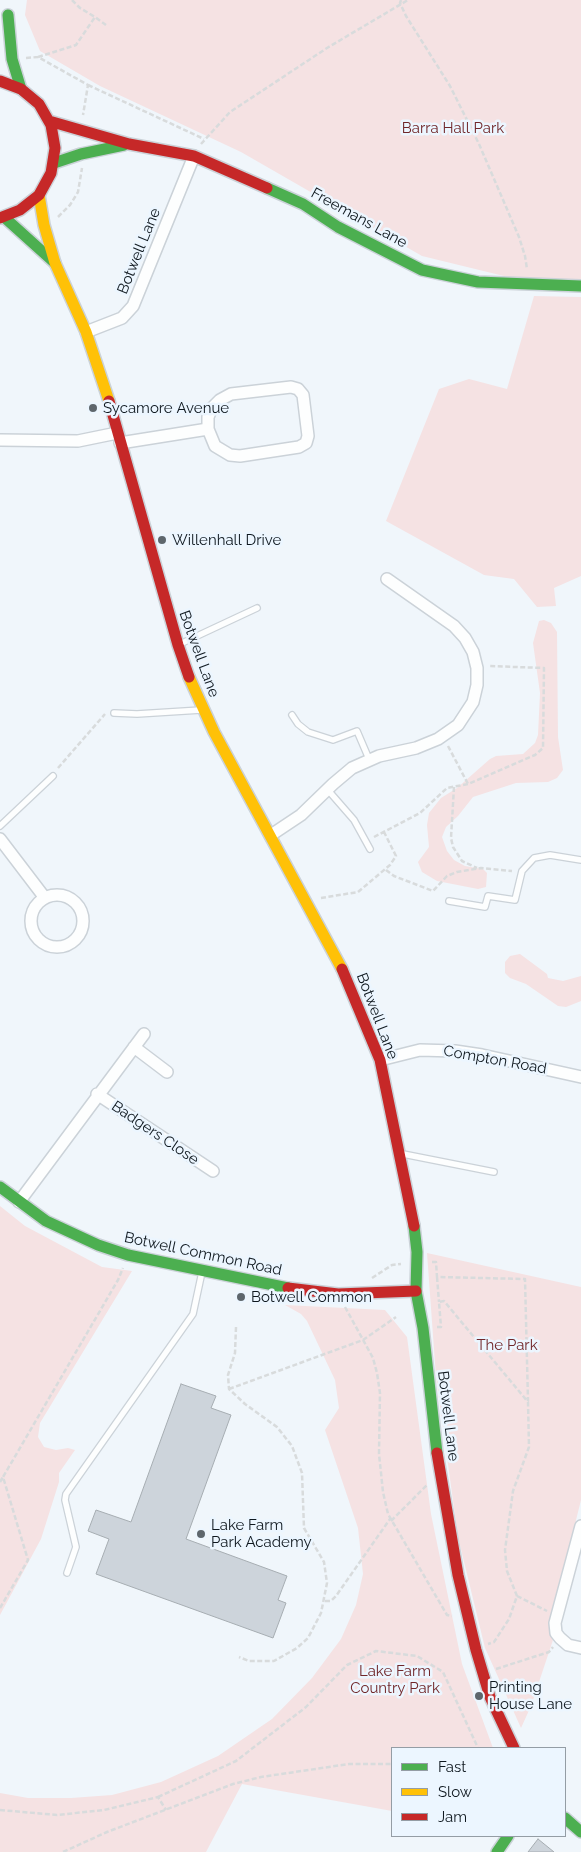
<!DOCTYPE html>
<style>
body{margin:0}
#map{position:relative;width:581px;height:1852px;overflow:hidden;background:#f0f6fb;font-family:Raleway,sans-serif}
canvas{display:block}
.legend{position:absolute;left:391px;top:1747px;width:175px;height:90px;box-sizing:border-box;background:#ecf6ff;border:1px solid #949da5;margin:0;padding:6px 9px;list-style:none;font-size:15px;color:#0f181f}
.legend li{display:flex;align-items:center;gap:10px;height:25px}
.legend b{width:25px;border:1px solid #949da5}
</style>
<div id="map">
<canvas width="581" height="1852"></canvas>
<ul class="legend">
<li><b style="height:6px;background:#4caf50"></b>Fast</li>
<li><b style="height:6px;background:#ffc107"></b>Slow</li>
<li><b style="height:6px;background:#c62828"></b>Jam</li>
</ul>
</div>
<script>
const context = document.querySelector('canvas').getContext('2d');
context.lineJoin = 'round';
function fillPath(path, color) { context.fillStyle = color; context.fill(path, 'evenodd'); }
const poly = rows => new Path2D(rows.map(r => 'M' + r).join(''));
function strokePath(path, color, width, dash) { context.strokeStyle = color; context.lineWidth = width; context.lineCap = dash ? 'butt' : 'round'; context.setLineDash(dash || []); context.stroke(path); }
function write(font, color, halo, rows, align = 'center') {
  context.font = font + ' Raleway,sans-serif'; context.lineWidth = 5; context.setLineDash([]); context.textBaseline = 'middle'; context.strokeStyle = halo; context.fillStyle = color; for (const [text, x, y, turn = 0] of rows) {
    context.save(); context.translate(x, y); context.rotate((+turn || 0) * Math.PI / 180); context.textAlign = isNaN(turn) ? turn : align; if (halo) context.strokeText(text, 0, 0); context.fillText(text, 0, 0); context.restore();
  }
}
fillPath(poly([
 [27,0,581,0,581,280,508,277,422,256,241,152,100,86,40,51,25,15],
 [534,296,581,297,581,576,554,588,556,606,537,607,514,579,484,575,386,521,439,389,469,379,507,389],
 [539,621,544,620,551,623,557,632,558,737,563,770,557,778,548,782,516,783,473,797,458,816,446,827,442,837,447,851,454,860,465,866,483,869,487,873,486,887,478,889,437,881,422,872,418,862,429,847,427,825,429,813,441,798,457,788,490,759,496,756,523,754,535,743,538,735,540,693,533,643],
 [520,954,547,974,548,978,563,981,581,976,581,1001,566,1007,558,1006,526,984,510,978,505,973,505,962,510,956],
 [0,1206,25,1226,102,1267,132,1271,40,1423,38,1437,44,1447,56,1450,68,1448,75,1450,59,1473,59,1482,41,1539,0,1615],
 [427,1253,581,1287,581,1500,549,1629,553,1640,531,1706,521,1728,485,1648,458,1537,436,1377],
 [285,1305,385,1310,407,1337,431,1514,462,1664,493,1748,392,1748,392,1811,242,1784,206,1852,0,1852,0,1793,28,1798,71,1798,112,1795,161,1782,218,1756,272,1719,312,1678,341,1639,356,1605,363,1574,358,1528,325,1430,339,1408,335,1380,307,1321,301,1314]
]), '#f5e2e3');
const building = poly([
 [181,1384,216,1396,211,1408,231,1415,186,1539,287,1576,278,1600,286,1603,273,1638,96,1574,109,1539,88,1531,96,1510,131,1522,181,1384],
 [538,1839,554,1852,528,1852,538,1839]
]);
fillPath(building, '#cdd4db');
strokePath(building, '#a6adb2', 1);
const lane = poly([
 [180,644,257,608],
 [114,713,137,714,201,710],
 [292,715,298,724,308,732,333,740,357,731,369,759],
 [327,789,354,820,370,849],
 [0,826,53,776],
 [449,901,485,907,488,896,515,900,522,871,534,858,550,855,581,860],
 [403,1154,494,1172],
 [67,1573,76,1547,65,1500,66,1494,193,1314,202,1272]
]);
const street = poly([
 [86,332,122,318,133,306,194,156],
 [0,440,78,441,117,433],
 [120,443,208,429,208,417,212,408,220,400,231,394,291,387,298,389,303,395,308,436,306,443,299,447,240,456,230,455,215,446,208,429],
 [271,835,301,815,333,784,352,768,379,756,416,748,438,739,458,725,473,702,477,685,477,668,473,652,465,638,454,626,387,579],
 [0,839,45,898],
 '31 921a26 26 0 1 1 52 0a26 26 0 1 1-52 0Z',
 [134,1047,167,1072],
 [380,1060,420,1050,455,1051,482,1055,581,1077],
 [97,1094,213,1171],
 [19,1202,144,1034],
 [581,1526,555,1623,556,1633,560,1638,568,1645,581,1648]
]);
const fast = poly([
 [8,15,12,59,21,89],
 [54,163,81,154,124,145],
 [267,188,303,204,338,227,422,270,478,282,581,286],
 [4,217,55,263],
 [0,1187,46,1221,98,1245,128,1255,288,1288],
 [414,1226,417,1252,416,1291,423,1328,437,1453],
 [565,1818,581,1832],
 [497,1852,508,1836]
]);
const slow = poly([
 [39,195,44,225,55,263,86,332,109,401],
 [189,677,214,732,342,969]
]);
const jam = poly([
 [0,81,21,89,39,104,51,125,55,148,51,173,39,195,20,210,0,218],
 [49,121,129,144,194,156,267,188],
 [109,401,178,645,189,677],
 [342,969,380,1060,414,1226],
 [288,1288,338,1294,416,1291],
 [437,1453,458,1575,476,1650,490,1697,514,1748]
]);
strokePath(lane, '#cbd2d8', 8);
strokePath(street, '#cbd2d8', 14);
strokePath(fast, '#cbd2d8', 14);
strokePath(slow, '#cbd2d8', 14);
strokePath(jam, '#cbd2d8', 14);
strokePath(poly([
 [72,0,80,8,95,17],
 [401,0,400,3,406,16,450,86,479,144,519,237,525,256,527,269],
 [38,57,76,45,95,17,106,25],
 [26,58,38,57,88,85,83,115],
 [88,85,204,139],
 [201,144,230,112,327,48,408,0],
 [58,217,70,205,78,192,82,168],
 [448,746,468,784],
 [58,768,105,714],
 [454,787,451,838,453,847,462,861,477,868],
 [374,837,420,813,447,788,468,784,535,755,543,748,544,668,488,666],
 [386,870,394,876,433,891,447,876,457,872,481,868,512,871],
 [321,898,358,892,390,865,396,856,384,832],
 [432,1262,436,1262,437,1277,525,1279,528,1401],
 [437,1277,439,1302],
 [372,1278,392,1265,401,1264],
 [345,1307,373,1358,377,1373,380,1393,379,1454,383,1492,388,1514,447,1615,452,1616],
 [236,1327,235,1353,228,1375,229,1389,245,1404,277,1427,292,1446,302,1473,304,1528,324,1562,327,1583,321,1613,308,1638,297,1648,274,1661,249,1661,239,1657],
 [437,1327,441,1327,439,1302,444,1301,528,1402,529,1447,513,1491,505,1550,507,1571,517,1596,509,1619,494,1642,488,1644],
 [229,1389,363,1340,396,1317],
 [0,1482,3,1477],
 [391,1521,427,1485],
 [517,1596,547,1611],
 [325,1601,331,1601,336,1596,390,1519],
 [0,1608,28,1560,3,1477,118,1280,123,1268],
 [496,1669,549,1652,553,1647],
 [158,1797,236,1761,306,1707,347,1665,376,1651,417,1656,443,1672,478,1748],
 [0,1810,57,1815,104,1810,158,1797,166,1810],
 [63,1852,107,1832,233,1784,261,1777,349,1764,392,1764]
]), '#d8dbdc', 2.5, [5, 2.5]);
strokePath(lane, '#fdfefe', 5.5);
strokePath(street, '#fdfefe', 11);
strokePath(fast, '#4caf50', 11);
strokePath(slow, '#ffc107', 11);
strokePath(jam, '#c62828', 11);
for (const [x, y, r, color] of [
 [93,408,5,"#5e666c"],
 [162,540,5,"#5e666c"],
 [241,1297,5,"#5e666c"],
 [201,1534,5,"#5e666c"],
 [479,1696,5,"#5e666c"]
]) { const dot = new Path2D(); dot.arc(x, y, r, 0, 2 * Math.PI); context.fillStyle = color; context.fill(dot); strokePath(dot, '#ecf6ff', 2); }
write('15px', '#71272a', '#ecf6ff', [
 ["Barra Hall Park",453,128],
 ["The Park",507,1345],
 ["Lake Farm",395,1671],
 ["Country Park",395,1688]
]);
write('15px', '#0f181f', '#ecf6ff', [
 ["Freemans Lane",359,218,29],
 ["Botwell Lane",139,251,-68],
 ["Botwell Lane",199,654,70],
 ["Botwell Lane",377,1016,69],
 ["Compton Road",495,1060,10],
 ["Badgers Close",155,1133,34],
 ["Botwell Common Road",203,1254,12],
 ["Botwell Lane",448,1416,83]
]);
write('15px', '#0f181f', '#ecf6ff', [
 ["Sycamore Avenue",103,408],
 ["Willenhall Drive",172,540],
 ["Botwell Common",251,1297],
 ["Lake Farm",211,1525],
 ["Park Academy",211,1542],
 ["Printing",489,1687],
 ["House Lane",489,1704]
], 'left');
</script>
